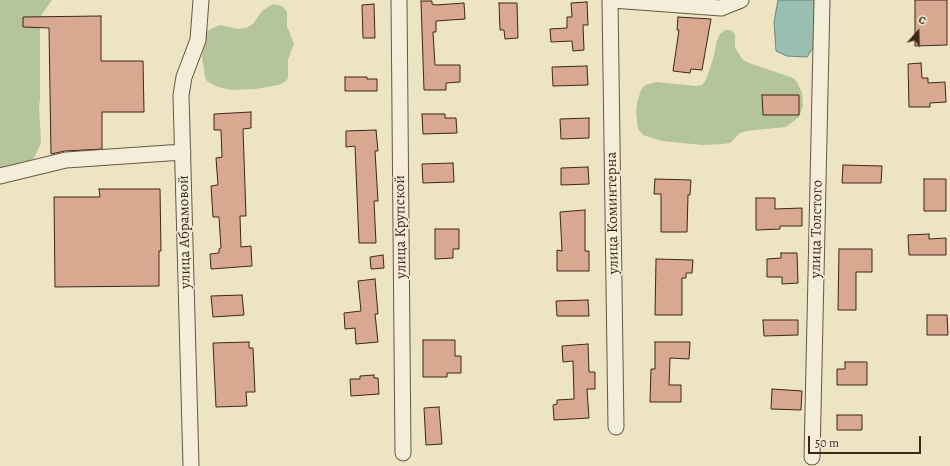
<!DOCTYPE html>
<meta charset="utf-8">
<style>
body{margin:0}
#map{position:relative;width:950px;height:466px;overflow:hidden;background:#ede4c4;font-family:Alegreya,serif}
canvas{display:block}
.north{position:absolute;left:898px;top:12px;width:40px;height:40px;-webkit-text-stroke:3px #f3edd9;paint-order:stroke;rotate:20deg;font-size:11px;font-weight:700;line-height:16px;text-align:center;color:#3e2717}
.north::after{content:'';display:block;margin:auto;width:14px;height:18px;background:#3e2717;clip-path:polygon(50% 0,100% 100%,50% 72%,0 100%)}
.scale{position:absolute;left:808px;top:436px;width:113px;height:18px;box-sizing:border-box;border:2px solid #3e2717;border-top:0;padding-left:5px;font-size:12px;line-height:14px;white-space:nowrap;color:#3e2717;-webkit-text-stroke:3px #f3edd9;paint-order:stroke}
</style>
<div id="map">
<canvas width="950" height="466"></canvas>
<div class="north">С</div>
<div class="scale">50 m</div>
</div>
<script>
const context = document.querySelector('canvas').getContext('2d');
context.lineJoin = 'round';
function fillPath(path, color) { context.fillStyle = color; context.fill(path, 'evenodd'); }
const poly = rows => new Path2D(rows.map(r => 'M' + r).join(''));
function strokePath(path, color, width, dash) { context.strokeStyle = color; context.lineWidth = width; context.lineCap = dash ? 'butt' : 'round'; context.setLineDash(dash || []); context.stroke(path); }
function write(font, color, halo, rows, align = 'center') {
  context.font = font + ' Alegreya,serif'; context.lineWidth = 3; context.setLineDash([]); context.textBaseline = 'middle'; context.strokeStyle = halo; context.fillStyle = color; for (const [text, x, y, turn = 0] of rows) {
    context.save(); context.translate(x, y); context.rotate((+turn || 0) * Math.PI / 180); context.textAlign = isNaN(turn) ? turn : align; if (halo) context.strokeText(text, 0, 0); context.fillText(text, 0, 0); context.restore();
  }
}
fillPath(poly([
 [0,0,52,0,42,14,40,24,40,99,39,107,41,143,34,158,28,162,0,169],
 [273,4,282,6,287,12,287,26,294,44,288,59,288,78,286,81,279,85,255,89,232,90,218,87,207,81,205,77,202,57,203,42,207,31,220,25,238,29,246,28,253,24,262,11],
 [725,30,731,30,735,34,735,48,743,60,749,63,793,78,797,82,802,93,803,106,799,117,786,127,746,131,740,133,730,143,722,144,703,145,662,141,643,135,638,129,636,112,637,103,641,90,645,85,657,82,695,86,702,85,706,80,713,59,717,41,720,34]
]), '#b3c599');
const water = poly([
 [778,0,816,0,814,46,807,57,787,56,776,51,774,22,778,0]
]);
fillPath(water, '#99bfb2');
strokePath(water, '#758274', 1);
const building = poly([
 [915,0,947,0,947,45,915,46,915,0],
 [421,1,432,1,432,4,436,5,464,3,465,19,436,21,436,32,433,32,435,65,460,65,460,82,446,83,446,90,424,90,421,1],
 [587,2,588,25,583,25,584,50,573,51,572,41,551,42,550,29,567,28,567,17,572,17,571,3,587,2],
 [499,3,517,3,518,38,505,39,504,30,500,30,499,3],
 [374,4,375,38,363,38,362,5,374,4],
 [101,16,101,61,143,61,144,112,102,112,102,149,65,151,51,154,49,28,23,27,23,17,101,16],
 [678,17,711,19,702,70,691,69,690,73,673,71,679,30,677,30,678,17],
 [921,63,922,78,928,78,928,83,945,82,946,102,930,103,930,107,909,107,908,64,921,63],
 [587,66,588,85,553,86,552,67,587,66],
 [345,77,367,77,367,79,377,79,377,91,345,91,345,77],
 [762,95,799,95,799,115,763,115,762,95],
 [251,112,251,128,243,129,246,216,240,216,241,247,251,246,252,266,211,269,210,254,219,253,219,249,221,248,219,217,213,217,211,186,218,185,216,158,222,157,221,130,214,130,214,114,251,112],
 [422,114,445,114,445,118,456,118,457,133,423,134,422,114],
 [589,118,589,138,561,139,560,119,589,118],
 [376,130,378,151,375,151,378,201,374,201,376,243,359,243,355,146,346,147,346,131,376,130],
 [453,163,454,182,423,183,422,164,453,163],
 [843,165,882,166,881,183,842,183,843,165],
 [588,167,589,184,561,185,561,168,588,167],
 [655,179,691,180,690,195,688,195,687,232,661,232,661,194,654,194,655,179],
 [924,179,946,179,946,211,924,211,924,179],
 [99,189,160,189,161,251,159,251,159,286,55,287,54,197,100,197,99,189],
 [756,198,775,198,775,209,802,208,802,226,780,226,780,229,756,230,756,198],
 [585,210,585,251,589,251,589,271,557,271,557,250,562,251,560,212,585,210],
 [435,229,459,229,459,249,453,249,453,258,435,259,435,229],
 [929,234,929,239,946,238,946,255,909,255,908,235,929,234],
 [839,249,872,249,872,272,856,272,856,310,838,310,839,249],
 [781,253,797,253,798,283,782,284,782,277,767,277,767,259,781,258,781,253],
 [383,255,384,268,371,269,370,257,383,255],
 [656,259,693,260,692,273,686,273,686,278,682,278,682,315,655,315,656,259],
 [375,279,378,314,375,314,378,342,356,344,355,328,345,329,344,313,361,311,358,281,375,279],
 [242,295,244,315,213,317,211,296,242,295],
 [588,300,589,316,557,316,556,301,588,300],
 [927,315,947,315,948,335,927,335,927,315],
 [763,320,798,320,798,335,764,336,763,320],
 [423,340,455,340,455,356,461,356,461,373,447,373,447,377,423,377,423,340],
 [249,342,249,348,253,348,255,392,246,392,247,406,216,407,213,343,249,342],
 [655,342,690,342,689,359,670,358,669,385,681,385,681,402,650,402,651,369,655,369,655,342],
 [588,344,589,372,595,372,595,389,587,389,589,418,554,420,553,405,557,404,557,400,574,399,574,396,573,361,563,362,562,346,588,344],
 [845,362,867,362,867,385,837,385,837,369,845,369,845,362],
 [374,375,374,378,378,378,379,394,351,396,350,379,360,379,360,376,374,375],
 [772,389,802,391,801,410,771,409,772,389],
 [439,407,442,444,426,445,424,408,439,407],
 [837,415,862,415,862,430,837,430,837,415]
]);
fillPath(building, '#d8a891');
strokePath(building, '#3e2717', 1);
const minor = poly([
 [399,0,403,453],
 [610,0,616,427],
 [612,0,721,8,741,0],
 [0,176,66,160,183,152],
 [812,457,822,0],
 [191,466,181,95,184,77,198,40,201,0]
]);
strokePath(minor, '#6a5642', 17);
strokePath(minor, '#f3edd9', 15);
write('15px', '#3e2717', '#f3edd9', [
 ["улица Коминтерна",613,213,-91],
 ["улица Крупской",401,227,-91],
 ["улица Толстого",817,229,-89],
 ["улица Абрамовой",185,232,-91]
]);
</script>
